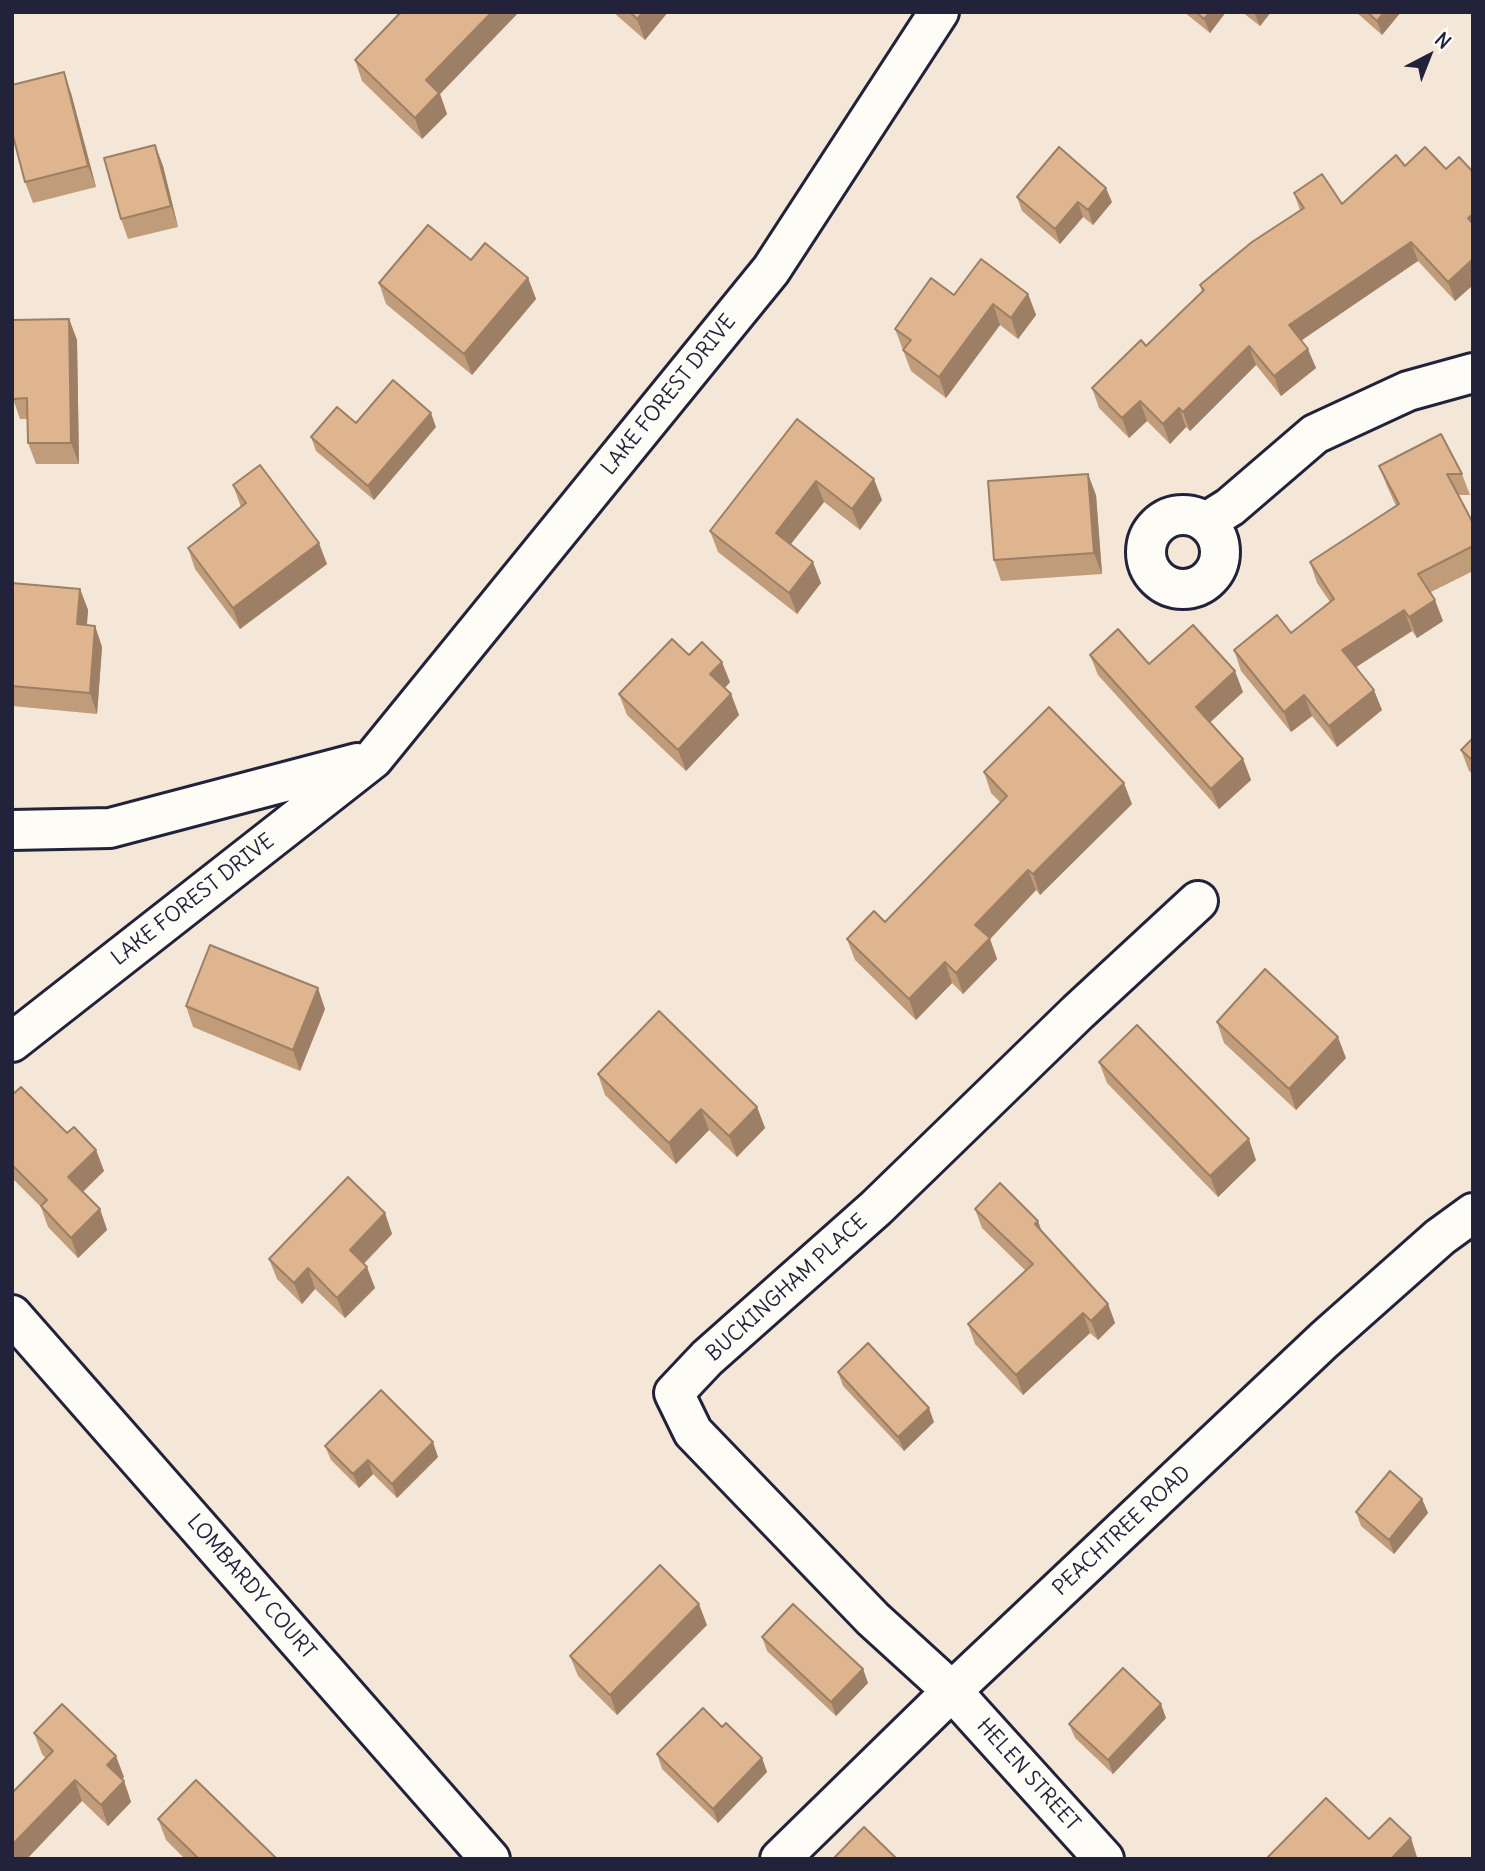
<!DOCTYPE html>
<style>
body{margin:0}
#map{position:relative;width:1485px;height:1871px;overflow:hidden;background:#f4e7d8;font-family:Delius,sans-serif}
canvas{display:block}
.frame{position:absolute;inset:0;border:14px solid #22223b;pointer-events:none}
.north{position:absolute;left:1394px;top:21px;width:70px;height:70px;-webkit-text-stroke:5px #fdfcf7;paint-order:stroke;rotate:42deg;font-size:19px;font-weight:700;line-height:28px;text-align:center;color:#22223b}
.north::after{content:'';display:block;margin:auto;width:24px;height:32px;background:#22223b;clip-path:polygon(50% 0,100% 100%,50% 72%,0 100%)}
</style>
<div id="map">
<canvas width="1485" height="1871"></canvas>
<div class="frame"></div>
<div class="north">N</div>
</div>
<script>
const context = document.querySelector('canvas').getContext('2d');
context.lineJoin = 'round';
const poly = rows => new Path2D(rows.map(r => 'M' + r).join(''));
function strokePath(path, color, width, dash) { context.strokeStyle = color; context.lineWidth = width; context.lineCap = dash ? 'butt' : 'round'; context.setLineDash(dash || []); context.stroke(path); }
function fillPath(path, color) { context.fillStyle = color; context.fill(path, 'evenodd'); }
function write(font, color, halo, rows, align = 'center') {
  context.font = font + ' Delius,sans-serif'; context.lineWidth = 6; context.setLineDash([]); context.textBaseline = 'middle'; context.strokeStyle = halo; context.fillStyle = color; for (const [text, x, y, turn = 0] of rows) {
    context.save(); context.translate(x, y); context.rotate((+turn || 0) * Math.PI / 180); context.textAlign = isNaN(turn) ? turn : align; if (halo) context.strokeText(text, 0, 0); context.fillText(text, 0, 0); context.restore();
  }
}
const minor = poly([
 '1146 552a37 37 0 1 1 74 0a37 37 0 1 1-74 0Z',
 [1206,522,1230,507,1315,434,1408,391,1473,373],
 [12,830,110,828,357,763],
 [12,1042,373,759,771,270,939,12],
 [12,1315,490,1859],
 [780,1859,952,1691,1324,1340,1440,1237,1473,1213],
 [1104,1859,952,1691,873,1619,693,1432,674,1393,707,1358,876,1208,1078,1012,1198,901]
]);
strokePath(minor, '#22223b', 44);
strokePath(minor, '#fdfcf7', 38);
fillPath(poly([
 [401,12,519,12,440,94,447,114,422,139,362,81,355,60],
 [613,12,668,12,645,40],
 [1184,12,1226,12,1210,33],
 [1242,12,1271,12,1260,26],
 [1356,12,1401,12,1382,35],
 [71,93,96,187,33,203,25,182],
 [155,145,163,166,178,227,128,239,121,219],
 [1405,166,1473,172,1473,285,1455,301,1418,261,1302,340,1316,368,1281,396,1256,365,1190,431,1186,427,1170,444,1147,421,1129,438,1099,408,1092,388,1146,346,1202,292,1200,285,1300,210,1294,193,1342,204],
 [1017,197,1112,202,1093,225,1083,217,1060,244,1022,211],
 [471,260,528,278,536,299,472,375,386,304,379,283],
 [1028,294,1036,315,1018,339,1000,325,946,398,911,371,895,329,954,295],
 [69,319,77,340,79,464,36,464,28,443,28,419,20,419,13,399],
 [797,419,882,500,860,530,824,502,790,545,821,583,797,614,718,552,710,531],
 [356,423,436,427,374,500,316,451,311,437],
 [1379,466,1462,474,1470,495,1458,495,1473,523,1473,571,1431,592,1443,621,1417,638,1412,631,1356,667,1382,710,1337,747,1312,716,1291,732,1241,671,1234,650,1291,633,1330,602,1317,583,1310,562,1396,506,1387,486],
 [233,485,327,564,240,629,195,569,188,548,241,507],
 [1096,495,1102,574,1001,581,994,560],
 [12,583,80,589,88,610,87,625,95,626,102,647,97,714,12,706],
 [689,655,730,682,725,688,731,694,739,715,686,771,627,715,619,694],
 [1090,655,1149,664,1243,692,1210,722,1243,759,1251,780,1219,809,1098,675],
 [1473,738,1473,774,1469,771,1461,750],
 [984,772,1132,804,1040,895,1036,890,990,939,997,959,963,994,952,983,916,1020,855,960,847,939,885,922,1000,802,991,793],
 [186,1006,325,1009,300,1071,193,1027],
 [1217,1022,1346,1058,1296,1110,1224,1043],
 [1099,1062,1256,1160,1218,1197,1107,1083],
 [598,1074,757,1107,765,1128,737,1157,709,1130,676,1164,605,1095],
 [12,1095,67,1133,96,1150,104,1171,83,1192,100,1209,107,1230,78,1258,48,1227,41,1207,12,1178],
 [975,1209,1043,1233,1108,1304,1115,1323,1098,1340,1090,1333,1023,1395,975,1344,968,1324,1026,1271,982,1228],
 [385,1213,392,1234,364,1264,375,1288,345,1318,315,1289,302,1304,277,1279,269,1259],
 [838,1372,934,1422,904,1451,843,1386],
 [325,1446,438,1457,397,1498,373,1474,359,1488,331,1460],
 [1422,1499,1428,1513,1394,1554,1361,1526,1356,1512],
 [707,1625,617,1715,578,1676,570,1656],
 [762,1637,863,1669,868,1683,836,1716,767,1651],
 [1166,1718,1113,1774,1075,1738,1069,1724],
 [722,1727,762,1758,767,1772,718,1823,662,1769,657,1754],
 [34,1733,124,1777,122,1779,124,1781,131,1802,108,1826,82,1801,42,1754],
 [158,1819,277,1859,185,1859,166,1840]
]), '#c09c7b');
fillPath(poly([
 [492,12,519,12,440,94,447,114,422,139,415,118,426,80],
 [643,12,668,12,645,40,637,19],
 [1210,12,1226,12,1210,33,1204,19],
 [1254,12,1271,12,1260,26],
 [1384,12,1401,12,1382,35,1377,21],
 [64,72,71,93,96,187,88,166],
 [155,145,163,166,178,227,171,206],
 [1106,188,1112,202,1093,225,1088,210],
 [1078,202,1083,217,1060,244,1055,229],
 [1473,214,1473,232,1468,218],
 [1411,242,1418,261,1296,344,1289,325],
 [1473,259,1473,285,1455,301,1448,282],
 [528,278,536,299,472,375,464,354],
 [1028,294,1036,315,1018,339,1011,318],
 [993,304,1000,325,946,398,939,377],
 [69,319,77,340,79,464,71,443],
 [1249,346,1256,365,1190,431,1183,412],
 [1308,349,1316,368,1281,396,1274,376],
 [1140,401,1147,421,1129,438,1122,418],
 [1179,408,1186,427,1170,444,1163,424],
 [431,413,436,427,374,500,368,486],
 [1088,474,1096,495,1102,574,1094,553],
 [874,479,882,500,860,530,852,509],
 [816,481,824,502,783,554,776,533],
 [319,543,327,564,240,629,233,608],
 [813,562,821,583,797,614,789,593],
 [80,589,88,610,85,645,77,624],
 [1435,600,1443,621,1417,638,1409,617],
 [1404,610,1412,631,1350,671,1342,650],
 [95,626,102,647,97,714,90,693],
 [722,662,730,682,718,695,710,674],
 [1235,671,1243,692,1204,728,1196,707],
 [1374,690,1382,710,1337,747,1329,726],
 [731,694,739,715,686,771,678,750],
 [1304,695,1312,716,1291,732,1284,712],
 [1243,759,1251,780,1219,809,1211,789],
 [1124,783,1132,804,1040,895,1033,874],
 [1028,870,1036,890,990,939,997,959,963,994,956,973,975,925],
 [945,962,952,983,916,1020,909,999],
 [318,988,325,1009,300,1071,293,1050],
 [1338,1037,1346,1058,1296,1110,1289,1089],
 [757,1107,765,1128,737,1157,729,1136],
 [701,1109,709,1130,676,1164,669,1143],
 [1249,1139,1256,1160,1218,1197,1210,1176],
 [96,1150,104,1171,76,1198,68,1177],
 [100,1209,107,1230,78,1258,71,1238],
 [385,1213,392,1234,357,1270,350,1250],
 [1038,1221,1045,1240,1035,1224],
 [367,1267,375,1288,345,1318,337,1298],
 [308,1268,315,1289,302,1304,294,1283],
 [1108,1304,1115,1323,1098,1340,1091,1321],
 [1083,1313,1090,1333,1023,1395,1016,1375],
 [929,1408,934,1422,904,1451,898,1437],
 [433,1442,438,1457,397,1498,392,1484],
 [368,1460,373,1474,359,1488,353,1474],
 [1422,1499,1428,1513,1394,1554,1389,1540],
 [699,1604,707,1625,617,1715,610,1695],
 [863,1669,868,1683,836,1716,831,1702],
 [1161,1704,1166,1718,1113,1774,1108,1760],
 [116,1756,124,1777,115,1786,107,1765],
 [762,1758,767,1772,718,1823,713,1809],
 [75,1780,82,1801,27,1859,12,1859,12,1845],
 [124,1781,131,1802,108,1826,101,1805],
 [1411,1838,1417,1857,1415,1859,1391,1859]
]), '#9c7f64');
const building = poly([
 [401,12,492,12,426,80,439,93,415,118,355,60,401,12],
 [630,12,643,12,637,19,630,12],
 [1196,12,1210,12,1204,19,1196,12],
 [1367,12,1384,12,1377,21,1367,12],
 [64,72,88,166,25,182,12,132,12,85,64,72],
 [155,145,171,206,121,219,104,158,155,145],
 [1059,147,1106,188,1088,210,1078,202,1055,229,1017,197,1059,147],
 [1425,147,1446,169,1459,157,1473,172,1473,214,1468,218,1473,224,1473,259,1448,282,1411,242,1289,325,1308,349,1274,376,1249,346,1183,412,1179,408,1163,424,1140,401,1122,418,1092,388,1141,340,1146,346,1204,290,1200,285,1252,242,1304,208,1294,193,1322,174,1342,204,1396,155,1405,166,1425,147],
 [428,225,471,260,485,243,528,278,464,354,379,283,428,225],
 [981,259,1028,294,1011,318,993,304,939,377,903,350,911,340,895,329,931,278,954,295,981,259],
 [69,319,71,443,28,443,27,398,13,399,12,320,69,319],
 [393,380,431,413,368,486,311,437,337,407,356,423,393,380],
 [797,419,874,479,852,509,816,481,776,533,813,562,789,593,710,531,797,419],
 [1441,434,1462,474,1447,474,1473,523,1473,546,1418,574,1435,600,1409,617,1404,610,1342,650,1374,690,1329,726,1304,695,1284,712,1234,650,1277,615,1291,633,1334,599,1310,562,1399,504,1379,466,1441,434],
 [260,465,319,543,233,608,188,548,246,503,233,485,260,465],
 [1088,474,1094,553,994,560,988,481,1088,474],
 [12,583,80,589,77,624,95,626,90,693,12,686,12,583],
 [1193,625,1235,671,1196,707,1243,759,1211,789,1090,655,1118,629,1149,664,1193,625],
 [672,639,689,655,702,642,722,662,710,674,731,694,678,750,619,694,672,639],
 [1049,707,1124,783,1033,874,1028,870,975,925,990,938,956,973,945,962,909,999,847,939,874,911,885,922,1007,796,984,772,1049,707],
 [1473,738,1473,761,1461,750,1473,738],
 [210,945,318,988,293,1050,186,1006,210,945],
 [1265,969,1338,1037,1289,1089,1217,1022,1265,969],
 [659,1011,757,1107,729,1136,701,1109,669,1143,598,1074,659,1011],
 [1137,1025,1249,1139,1210,1176,1099,1062,1137,1025],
 [21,1087,67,1133,74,1127,96,1150,68,1177,100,1209,71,1238,41,1206,47,1200,12,1165,12,1095,21,1087],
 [348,1177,385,1213,350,1250,367,1267,337,1298,308,1268,294,1283,269,1259,348,1177],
 [1000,1183,1038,1221,1035,1224,1108,1304,1091,1321,1083,1313,1016,1375,968,1324,1033,1264,975,1209,1000,1183],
 [868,1343,929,1408,898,1437,838,1372,868,1343],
 [381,1390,433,1442,392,1484,368,1460,353,1474,325,1446,381,1390],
 [1390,1471,1422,1499,1389,1540,1356,1512,1390,1471],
 [660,1565,699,1604,610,1695,570,1656,660,1565],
 [793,1604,863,1669,831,1702,762,1637,793,1604],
 [1123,1668,1161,1704,1108,1760,1069,1724,1123,1668],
 [62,1704,116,1756,107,1765,124,1781,101,1805,75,1780,12,1845,12,1793,53,1751,34,1733,62,1704],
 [703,1708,722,1727,726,1723,762,1758,713,1809,657,1754,703,1708],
 [196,1780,277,1859,199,1859,158,1819,196,1780],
 [1326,1798,1369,1839,1390,1818,1411,1838,1391,1859,1269,1859,1268,1857,1326,1798],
 [864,1827,897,1859,833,1859,864,1827]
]);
fillPath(building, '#dfb58f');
strokePath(building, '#9c7f64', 2);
write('21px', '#22223b', '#fdfcf7', [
 ["LAKE FOREST DRIVE",669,395,-51],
 ["LAKE FOREST DRIVE",193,900,-38],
 ["BUCKINGHAM PLACE",787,1288,-42],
 ["PEACHTREE ROAD",1122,1531,-43],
 ["LOMBARDY COURT",251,1587,49],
 ["HELEN STREET",1028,1775,48]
]);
</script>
